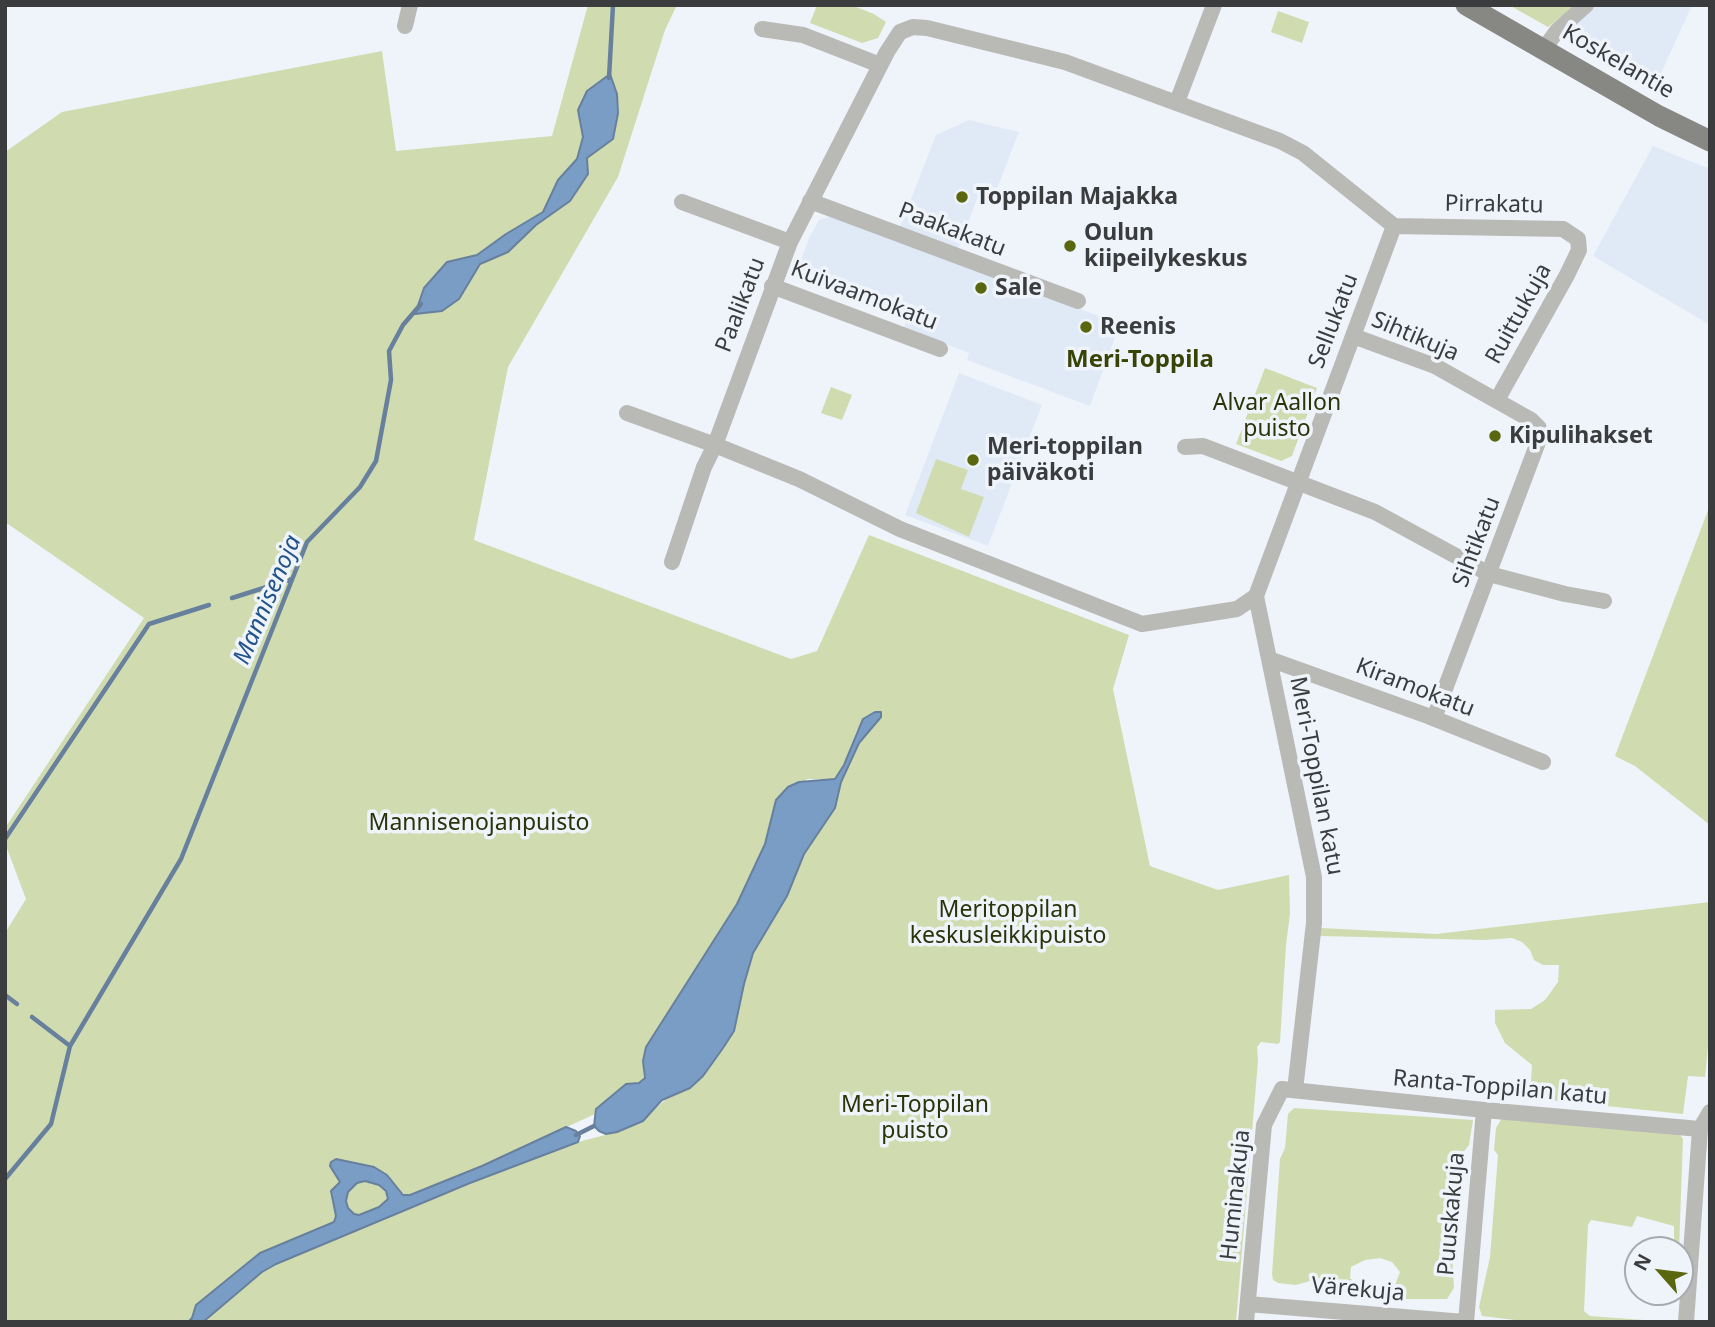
<!DOCTYPE html>
<meta charset="utf-8">
<style>
body{margin:0}
#map{position:relative;width:1715px;height:1327px;overflow:hidden;background:#eff4fb;font-family:"Noto Sans",sans-serif}
canvas{display:block}
.frame{position:absolute;inset:0;border:7px solid #3a3c3e;pointer-events:none}
.north{position:absolute;left:1624px;top:1236px;width:70px;height:70px;box-sizing:border-box;background:#eff4fb;border:2px solid #a7aaaf;border-radius:50%;rotate:298deg;font-size:19px;font-weight:700;line-height:28px;text-align:center;color:#3a3c3e}
.north::after{content:'';display:block;margin:auto;width:24px;height:32px;background:#5a670e;clip-path:polygon(50% 0,100% 100%,50% 72%,0 100%)}
</style>
<div id="map">
<canvas width="1715" height="1327"></canvas>
<div class="frame"></div>
<div class="north">N</div>
</div>
<script>
const context = document.querySelector('canvas').getContext('2d');
context.lineJoin = 'round';
function fillPath(path, color) { context.fillStyle = color; context.fill(path, 'evenodd'); }
const poly = rows => new Path2D(rows.map(r => 'M' + r).join(''));
function strokePath(path, color, width, dash) { context.strokeStyle = color; context.lineWidth = width; context.lineCap = dash ? 'butt' : 'round'; context.setLineDash(dash || []); context.stroke(path); }
function write(font, color, halo, rows, align = 'center') {
  context.font = font + ' "Noto Sans",sans-serif'; context.lineWidth = 7; context.setLineDash([]); context.textBaseline = 'middle'; context.strokeStyle = halo; context.fillStyle = color; for (const [text, x, y, turn = 0] of rows) {
    context.save(); context.translate(x, y); context.rotate((+turn || 0) * Math.PI / 180); context.textAlign = isNaN(turn) ? turn : align; if (halo) context.strokeText(text, 0, 0); context.fillText(text, 0, 0); context.restore();
  }
}
fillPath(poly([
 [1593,5,1692,5,1657,82,1569,39,1565,29],
 [969,120,1019,132,996,191,982,186,958,249,900,227,936,135],
 [1653,146,1710,169,1710,325,1593,256],
 [833,216,1120,324,1090,406,967,360,969,353,904,328,906,320,804,282,798,268,809,238,819,220],
 [959,373,1042,405,988,546,905,515]
]), '#e0eaf7');
fillPath(poly([
 [588,5,677,5,665,30,618,177,508,367,474,540,791,659,817,651,869,535,1129,635,1113,689,1150,866,1218,890,1289,875,1290,914,1286,945,1280,1042,1278,1044,1261,1042,1257,1047,1258,1061,1236,1322,203,1322,262,1272,275,1264,528,1160,578,1142,617,1132,643,1121,668,1097,690,1088,703,1076,734,1031,744,984,753,953,787,896,804,854,835,808,841,782,859,743,881,717,881,712,857,730,844,765,835,779,807,779,775,808,765,844,737,904,655,1032,643,1061,644,1081,639,1083,634,1083,596,1109,595,1114,482,1166,410,1195,403,1195,387,1175,338,1177,340,1182,331,1191,336,1216,334,1222,323,1227,188,1322,5,1322,5,933,26,899,5,843,5,828,144,618,5,522,5,152,62,112,382,51,396,151,552,136],
 [610,75,570,193,507,243,424,288,447,262,477,255,506,234,543,212,558,180,577,159,583,137,578,110],
 [817,5,851,5,874,14,886,22,878,38,862,43,810,23],
 [1509,5,1577,5,1548,27],
 [1278,11,1309,22,1302,43,1271,32],
 [1265,368,1317,388,1292,456,1281,461,1236,444],
 [831,387,852,395,842,420,821,413],
 [936,459,968,470,961,489,984,497,969,537,916,513],
 [1710,505,1710,825,1635,766,1615,756],
 [1710,902,1710,1025,1705,1077,1688,1076,1683,1114,1530,1098,1532,1065,1505,1043,1495,1023,1495,1010,1531,1009,1545,1000,1558,982,1559,965,1543,965,1534,960,1530,950,1522,942,1512,938,1484,940,1320,936,1321,928,1436,934],
 [1294,1108,1473,1120,1469,1145,1462,1154,1451,1234,1454,1288,1447,1299,1400,1299,1395,1297,1392,1293,1400,1272,1392,1262,1380,1258,1365,1260,1351,1267,1350,1278,1360,1287,1358,1294,1328,1289,1317,1279,1296,1285,1278,1283,1273,1280,1272,1274,1280,1159,1285,1148,1288,1114],
 [1502,1118,1679,1133,1683,1139,1679,1250,1674,1250,1674,1226,1637,1216,1632,1227,1591,1220,1588,1225,1584,1311,1590,1316,1671,1322,1531,1322,1482,1316,1479,1307,1490,1257,1498,1155,1494,1150,1496,1128],
 [365,1181,378,1185,386,1191,388,1198,379,1207,359,1215,354,1214,348,1208,346,1201,348,1192,357,1182]
]), '#d1dbb0');
const water = poly([
 [610,74,617,94,618,113,613,139,587,158,588,174,570,201,536,225,508,252,480,264,459,299,442,311,415,314,424,288,447,262,477,255,506,234,543,212,558,180,577,159,583,137,578,110,587,91,610,74],
 [875,712,881,712,881,717,859,743,841,782,835,808,804,854,787,896,753,953,744,984,734,1031,723,1048,703,1076,690,1088,662,1100,643,1121,617,1132,606,1134,599,1131,594,1126,596,1109,626,1084,639,1083,645,1078,643,1061,646,1047,737,904,765,844,776,800,788,787,799,782,835,779,844,765,863,719,875,712],
 [566,1127,576,1131,580,1136,578,1142,470,1183,276,1264,262,1272,203,1322,188,1322,192,1318,196,1305,260,1253,334,1222,336,1216,331,1191,340,1182,330,1166,331,1162,336,1159,374,1167,387,1175,403,1195,410,1195,482,1166,566,1127],
 [365,1181,379,1185,386,1191,388,1199,379,1207,359,1215,354,1214,348,1208,346,1201,348,1192,357,1183,365,1181]
]);
fillPath(water, '#7a9dc6');
strokePath(water, '#67809d', 2);
strokePath(poly([
 [609,78,613,5],
 [232,598,292,579],
 [5,839,149,624,209,605],
 [5,995,17,1004],
 [32,1017,70,1046],
 [576,1135,594,1126],
 [5,1179,51,1124,70,1046,181,859,307,542,360,487,376,461,391,380,389,351,403,325,421,304]
]), '#67809d', 4.5);
strokePath(poly([
 [405,26,410,5],
 [913,27,927,28,1065,62,1280,141,1303,153,1394,226,1256,596,1237,609,1142,624,900,529,799,479,715,445,790,242,887,52,900,32,913,27],
 [762,29,803,35,880,65],
 [1543,50,1557,31,1586,5],
 [1177,102,1214,5],
 [810,201,1078,301],
 [682,202,790,242],
 [1394,226,1563,229,1578,239,1579,250,1567,275,1497,400],
 [772,286,940,349],
 [1353,336,1435,366,1531,420,1539,428,1540,437,1434,718],
 [627,413,715,445,704,467,672,562],
 [1185,447,1203,446,1375,512,1489,574,1565,594,1604,601],
 [1256,596,1314,877,1314,923,1295,1090],
 [1269,659,1428,716,1543,762],
 [1248,1304,1464,1322],
 [1246,1322,1264,1125,1282,1089,1484,1110,1700,1129],
 [1466,1322,1484,1110],
 [1686,1322,1700,1129,1710,1112]
]), '#b9b9b6', 16);
strokePath(poly([
 [1466,5,1659,116,1710,141]
]), '#878883', 21);
for (const [x, y, r, color] of [
 [962,197,7,"#5a670e"],
 [1070,246,7,"#5a670e"],
 [981,288,7,"#5a670e"],
 [1086,327,7,"#5a670e"],
 [1495,436,7,"#5a670e"],
 [973,460,7,"#5a670e"]
]) { const dot = new Path2D(); dot.arc(x, y, r, 0, 2 * Math.PI); context.fillStyle = color; context.fill(dot); strokePath(dot, '#eff4fb', 2.5); }
write('23px', '#3a3c3e', '#eff4fb', [
 ["Koskelantie",1618,62,30],
 ["Pirrakatu",1494,205,1],
 ["Paakakatu",952,230,21],
 ["Kuivaamokatu",864,296,21],
 ["Paalikatu",741,305,-69],
 ["Ruittukuja",1519,314,-61],
 ["Sellukatu",1334,321,-69],
 ["Sihtikuja",1415,337,23],
 ["Sihtikatu",1477,542,-69],
 ["Kiramokatu",1415,688,21],
 ["Meri-Toppilan katu",1316,776,79],
 ["Ranta-Toppilan katu",1500,1088,5],
 ["Huminakuja",1236,1195,-84],
 ["Puuskakuja",1452,1214,-85],
 ["Värekuja",1358,1290,5]
]);
write('bold 23px', '#3a3c3e', '#eff4fb', [
 ["Toppilan Majakka",976,197],
 ["Oulun",1084,233],
 ["kiipeilykeskus",1084,259],
 ["Sale",995,288],
 ["Reenis",1100,327],
 ["Kipulihakset",1509,436],
 ["Meri-toppilan",987,447],
 ["päiväkoti",987,473]
], 'left');
write('23px', '#2c3309', '#eff4fb', [
 ["Alvar Aallon",1277,403],
 ["puisto",1277,429],
 ["Mannisenojanpuisto",479,823],
 ["Meritoppilan",1008,910],
 ["keskusleikkipuisto",1008,936],
 ["Meri-Toppilan",915,1105],
 ["puisto",915,1131]
]);
write('bold 24px', '#394306', '#eff4fb', [
 ["Meri-Toppila",1140,360]
]);
write('italic 24px', '#225489', '#eff4fb', [
 ["Mannisenoja",268,600,-67]
]);
</script>
